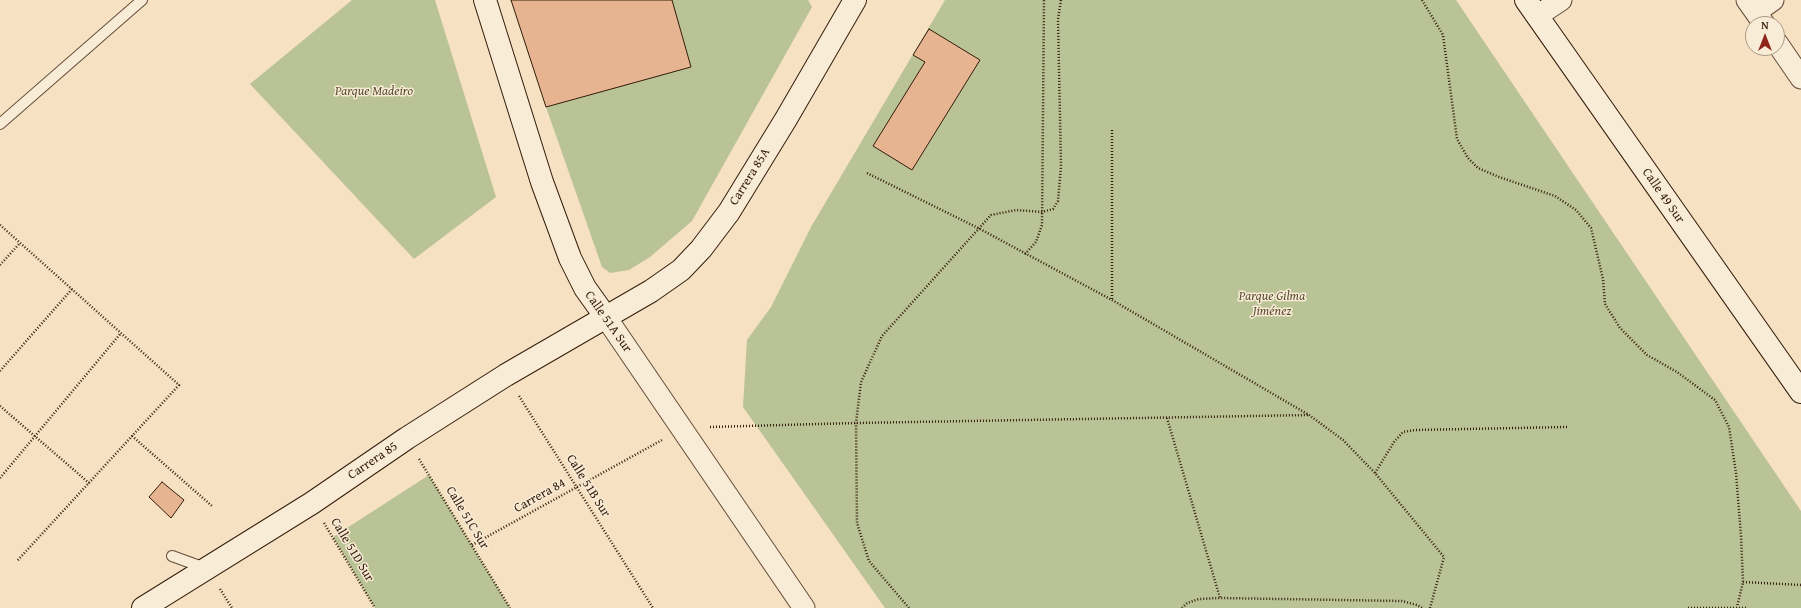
<!DOCTYPE html>
<meta charset="utf-8">
<style>
body{margin:0}
#map{position:relative;width:1801px;height:608px;overflow:hidden;background:#f6e1c2;font-family:"Gentium Book Plus",serif}
canvas{display:block}
.north{position:absolute;left:1745px;top:16px;width:40px;height:40px;box-sizing:border-box;background:#f9ecd7;border:1px solid #aa9985;border-radius:50%;rotate:0deg;font-size:11px;font-weight:700;line-height:16px;text-align:center;color:#341c0b}
.north::after{content:'';display:block;margin:auto;width:14px;height:18px;background:#8f2418;clip-path:polygon(50% 0,100% 100%,50% 72%,0 100%)}
</style>
<div id="map">
<canvas width="1801" height="608"></canvas>
<div class="north">N</div>
</div>
<script>
const context = document.querySelector('canvas').getContext('2d');
context.lineJoin = 'round';
function fillPath(path, color) { context.fillStyle = color; context.fill(path, 'evenodd'); }
const poly = rows => new Path2D(rows.map(r => 'M' + r).join(''));
function strokePath(path, color, width, dash) { context.strokeStyle = color; context.lineWidth = width; context.lineCap = dash ? 'butt' : 'round'; context.setLineDash(dash || []); context.stroke(path); }
function write(font, color, halo, rows, align = 'center') {
  context.font = font + ' "Gentium Book Plus",serif'; context.lineWidth = 3; context.setLineDash([]); context.textBaseline = 'middle'; context.strokeStyle = halo; context.fillStyle = color; for (const [text, x, y, turn = 0] of rows) {
    context.save(); context.translate(x, y); context.rotate((+turn || 0) * Math.PI / 180); context.textAlign = isNaN(turn) ? turn : align; if (halo) context.strokeText(text, 0, 0); context.fillText(text, 0, 0); context.restore();
  }
}
fillPath(poly([
 [352,0,435,0,496,197,414,259,250,84],
 [511,0,808,0,812,7,692,221,650,257,629,270,610,273,602,267,546,107],
 [945,0,1456,0,1801,511,1801,608,885,608,743,407,747,340,771,307,811,227],
 [429,475,510,608,375,608,333,537]
]), '#bac395');
const building = poly([
 [511,0,672,0,691,67,546,107,511,0],
 [929,29,980,60,912,170,873,146,925,62,913,55,929,29],
 [162,482,184,500,171,518,149,497,162,482]
]);
fillPath(building, '#e7b491');
strokePath(building, '#341c0b', 1);
const lane = poly([
 [0,124,142,0],
 [172,556,205,568]
]);
const street = poly([
 [1747,0,1764,24],
 [1756,12,1773,0],
 [1537,16,1561,0],
 [1777,43,1801,78],
 [605,316,804,608]
]);
const secondary = poly([
 [485,0,542,182,570,258,585,288,605,316],
 [1526,0,1801,392],
 [143,608,312,503,407,438,506,375,651,291,681,270,701,249,729,212,786,119,855,0]
]);
strokePath(lane, '#644d39', 12);
strokePath(street, '#644d39', 23);
strokePath(secondary, '#341c0b', 24);
strokePath(poly([
 [1422,0,1443,35,1457,139,1468,158,1478,168,1499,177,1555,196,1576,210,1591,228,1603,279,1605,304,1620,328,1647,355,1677,372,1715,400,1729,427,1736,473,1741,536,1743,582,1737,607],
 [1112,130,1112,300],
 [867,173,980,229,1112,300,1309,415,1343,440,1375,473,1444,557,1430,608],
 [0,225,179,385,17,561],
 [1025,254,1036,242,1042,225,1044,0],
 [0,265,20,243],
 [0,371,72,289],
 [519,396,653,608],
 [0,406,89,483],
 [1167,418,1220,598],
 [710,427,856,423,1309,415],
 [132,436,212,506],
 [419,459,510,608],
 [1375,473,1394,442,1403,432,1415,430,1567,427],
 [0,478,121,333],
 [324,523,375,608],
 [472,545,662,440],
 [1743,582,1801,585],
 [220,589,232,608],
 [909,608,869,561,857,523,856,423,861,382,882,336,991,215,1016,210,1042,212,1053,209,1058,201,1061,166,1058,19,1061,0],
 [1182,608,1187,603,1199,599,1220,598,1402,601,1417,605,1422,608],
 [1688,608,1747,608]
]), '#341c0b', 2.5, [1, 2]);
strokePath(lane, '#f9ecd7', 10);
strokePath(street, '#f9ecd7', 21);
strokePath(secondary, '#f9ecd7', 22);
write('italic 13px', '#5c4e34', '#f9ecd7', [
 ["Parque Madeiro",374,92],
 ["Parque Gilma",1272,297],
 ["Jiménez",1272,312]
]);
write('13px', '#341c0b', '#f9ecd7', [
 ["Carrera 85A",750,177,-58],
 ["Calle 49 Sur",1663,196,55],
 ["Calle 51A Sur",608,322,55],
 ["Carrera 85",373,461,-34],
 ["Calle 51B Sur",588,486,58],
 ["Carrera 84",540,496,-29],
 ["Calle 51C Sur",467,518,59],
 ["Calle 51D Sur",352,550,59]
]);
</script>
